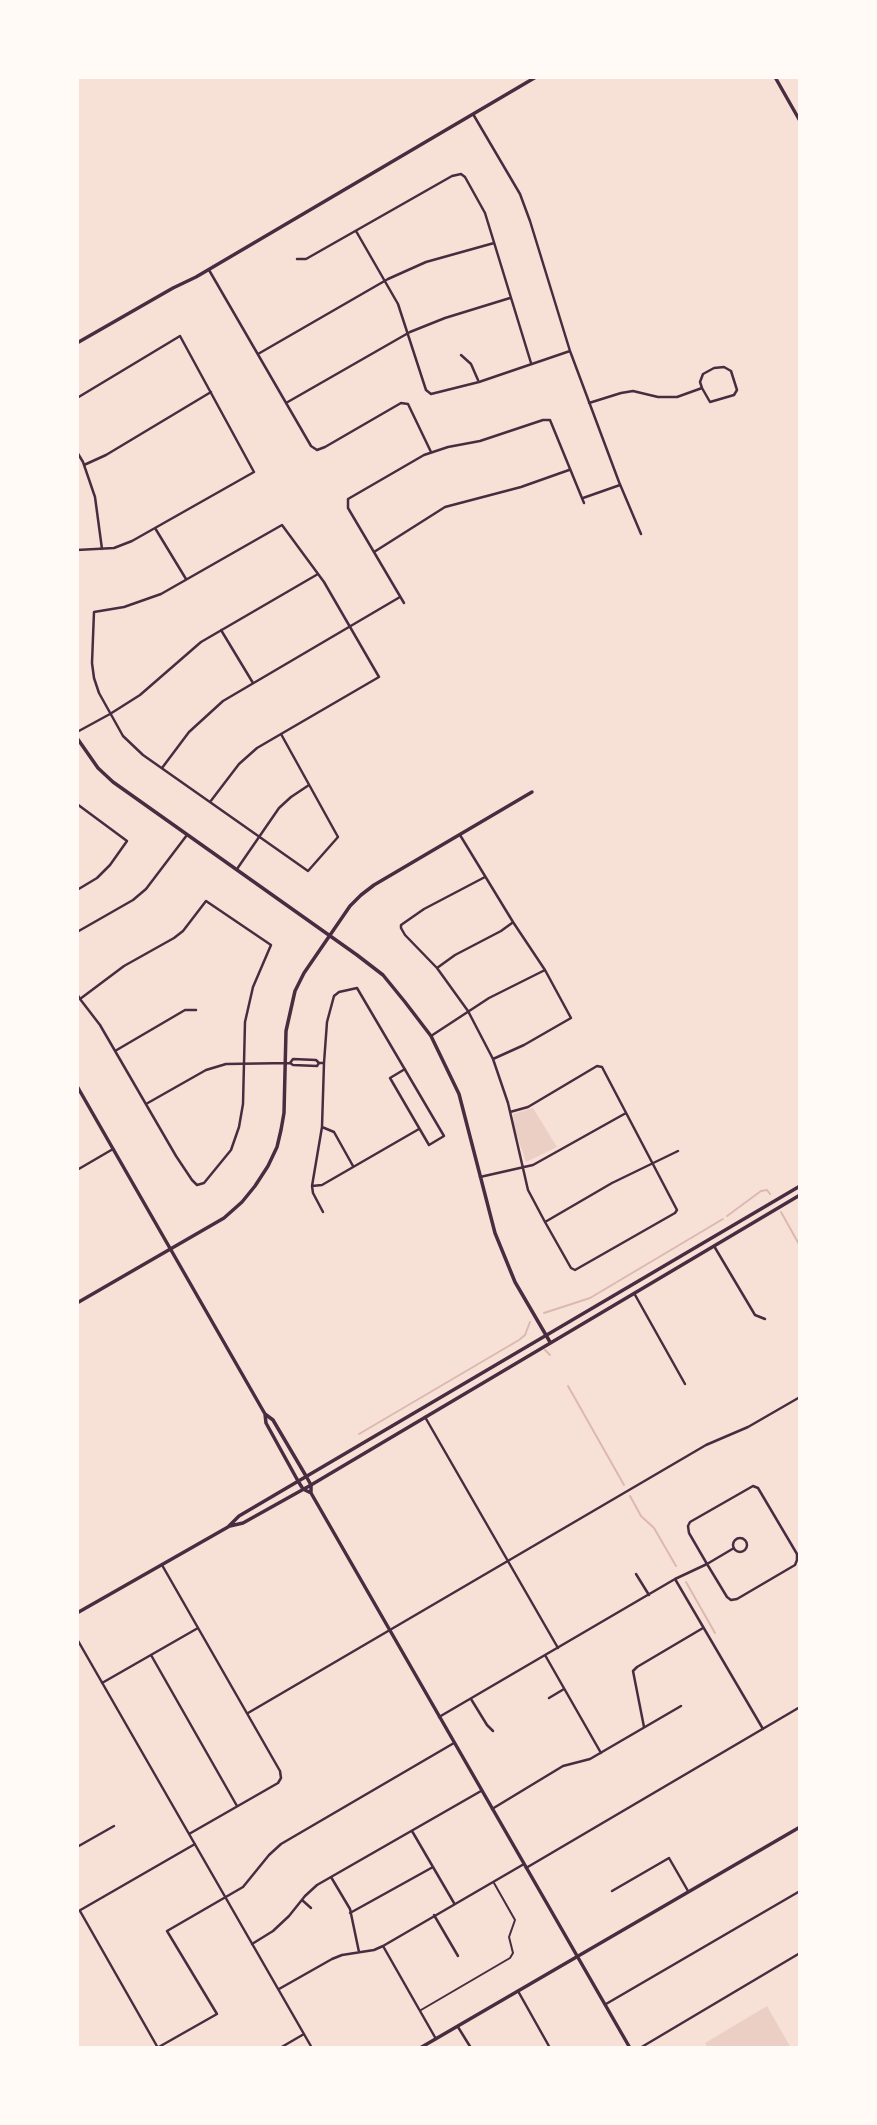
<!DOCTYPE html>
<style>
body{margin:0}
#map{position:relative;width:877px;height:2125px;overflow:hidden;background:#f7e1d7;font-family:Helvetica,sans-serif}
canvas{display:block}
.frame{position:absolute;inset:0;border:79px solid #fffaf5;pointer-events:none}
</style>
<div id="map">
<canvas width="877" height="2125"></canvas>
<div class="frame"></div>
</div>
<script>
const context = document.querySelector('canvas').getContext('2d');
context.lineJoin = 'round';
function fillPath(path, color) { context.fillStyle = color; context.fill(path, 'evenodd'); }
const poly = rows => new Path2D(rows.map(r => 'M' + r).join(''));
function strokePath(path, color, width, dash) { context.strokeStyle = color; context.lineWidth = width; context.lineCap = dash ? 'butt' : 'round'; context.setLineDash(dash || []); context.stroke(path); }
fillPath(poly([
 [533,1108,557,1147,526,1162,514,1127,513,1114],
 [767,2006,791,2048,708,2048,705,2043]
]), '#ebcfc5');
strokePath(poly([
 [781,1212,800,1246],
 [727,1216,761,1191,767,1190,770,1194],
 [544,1313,590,1298,723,1219],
 [545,1350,550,1355],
 [568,1386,624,1485],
 [359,1434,519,1340,525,1335,530,1322],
 [630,1496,641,1516,654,1528,676,1566],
 [686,1582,715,1633]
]), '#dcb8b0', 2);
strokePath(poly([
 [421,2010,510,1958,513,1953,509,1937,515,1920,494,1883]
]), '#4a2c40', 2);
strokePath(poly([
 [473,114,520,194,530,221,570,351,619,482,641,534],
 [356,231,398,304,426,390,431,394,479,382,570,351],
 [297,259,306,259,452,176,461,174,465,177,485,213,531,363],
 [209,270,311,446,317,450,325,447,401,403,408,404,431,452],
 [258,354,388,279,426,262,494,243],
 [461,355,471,364,478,380],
 [77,398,180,336,254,472,132,541,114,548,77,550],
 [286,403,410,332,445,318,510,298],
 [589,403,621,393,633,391,658,397,677,397,702,388,700,382,703,374,714,368,724,367,731,371,737,390,734,395,710,402,702,388],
 [77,452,83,462,95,497,102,549],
 [84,465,106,455,211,392],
 [583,498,620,485],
 [155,528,186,579],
 [374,552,445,507,521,487,569,470],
 [404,603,348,508,348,499,424,455,448,447,480,441,543,420,550,420,584,503],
 [221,630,253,683],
 [77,732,110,714,140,695,201,642,318,574],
 [162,768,189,732,223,701,400,597],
 [210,802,239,764,257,748,281,734,379,677,324,582,282,525,161,594,124,607,94,612,92,663,94,678,99,693,123,736,143,755,308,871,338,837,281,734],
 [77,804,127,841,110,865,97,878,77,890],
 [460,835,513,922,545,970,571,1018,524,1045,493,1059],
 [237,869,279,808,291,797,309,785],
 [485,877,424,909,401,925,401,928,405,935,437,968,468,1011,493,1059,508,1103,528,1190,545,1222,571,1268,575,1270,675,1213,677,1210,602,1067,597,1066,528,1107,510,1112],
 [77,932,133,900,146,889,187,835],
 [437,968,455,955,501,931,512,923],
 [77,994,80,999,100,1025,176,1156,192,1180,197,1185,204,1183,231,1150,239,1127,243,1104,245,1022,253,987,271,945,206,901,183,931,174,938,124,966,80,999],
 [431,1036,489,998,545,970],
 [115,1051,185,1010,196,1010],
 [319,1063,324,1063,327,1022,334,996,339,992,357,988,444,1136,429,1145,390,1078,405,1069],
 [324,1063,322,1127,312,1186,322,1185,419,1129],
 [146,1104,206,1070,226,1064,290,1063,293,1059,316,1060,319,1063,317,1066,293,1065,290,1063],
 [322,1127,334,1132,353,1166],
 [77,1170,113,1149],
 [480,1177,533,1165,626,1113],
 [312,1186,313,1193,323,1212],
 [545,1222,612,1183,678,1151],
 [714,1246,755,1315,765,1319],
 [634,1293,685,1384],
 [425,1417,558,1648],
 [753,1486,758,1488,797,1554,797,1560,795,1565,737,1599,731,1600,727,1597,707,1564,689,1533,688,1526,690,1522,753,1486],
 '733 1545a7 7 0 1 1 14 0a7 7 0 1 1-14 0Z',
 [162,1565,280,1771,281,1778,278,1783,189,1834],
 [636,1574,649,1595],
 [675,1579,763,1729],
 [77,1639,312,2048],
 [151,1655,237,1806],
 [545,1655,601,1753],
 [102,1683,198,1628],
 [549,1698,564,1689],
 [471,1699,487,1725,493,1731],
 [248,1713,706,1445,748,1427,800,1397],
 [439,1717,675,1579,707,1564,734,1548],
 [644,1727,633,1671,637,1667,703,1628],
 [492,1809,563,1766,590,1759,681,1706],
 [412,1831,454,1903],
 [77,1847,114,1826],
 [526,1868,800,1707],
 [331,1877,350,1909,359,1952],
 [612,1891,669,1858,688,1891],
 [302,1900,311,1908],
 [80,1911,158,2048],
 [77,1912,195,1844],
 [350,1913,433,1867],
 [434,1915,458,1956],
 [252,1944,273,1931,289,1916,305,1896,317,1885,481,1791],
 [383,1946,436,2039],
 [279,1989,332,1959,342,1955,374,1950,383,1946,524,1864],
 [518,1991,550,2048],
 [606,2004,800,1891],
 [458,2027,471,2048],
 [157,2048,217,2014,167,1931,243,1887,269,1855,281,1844,454,1743],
 [280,2048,304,2034],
 [640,2048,800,1953]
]), '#4a2c40', 2.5);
strokePath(poly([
 [775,77,800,121],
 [77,343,173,288,196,277,536,77],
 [77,738,98,768,113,782,357,955,383,975,405,1002,431,1036,459,1094,495,1233,515,1282,550,1342],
 [77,1303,224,1218,242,1202,255,1186,268,1166,277,1147,281,1130,284,1113,286,1031,295,991,304,973,350,906,361,895,374,885,532,792],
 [420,2048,800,1827]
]), '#4a2c40', 3.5);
strokePath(poly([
 [77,1086,265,1414,273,1420,306,1476,311,1485,311,1493],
 [265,1414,266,1423,298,1481,303,1489,311,1493,630,2048],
 [230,1526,243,1523,311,1485,800,1195],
 [77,1613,228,1527,239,1516,800,1186]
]), '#4a2c40', 3.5);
</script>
